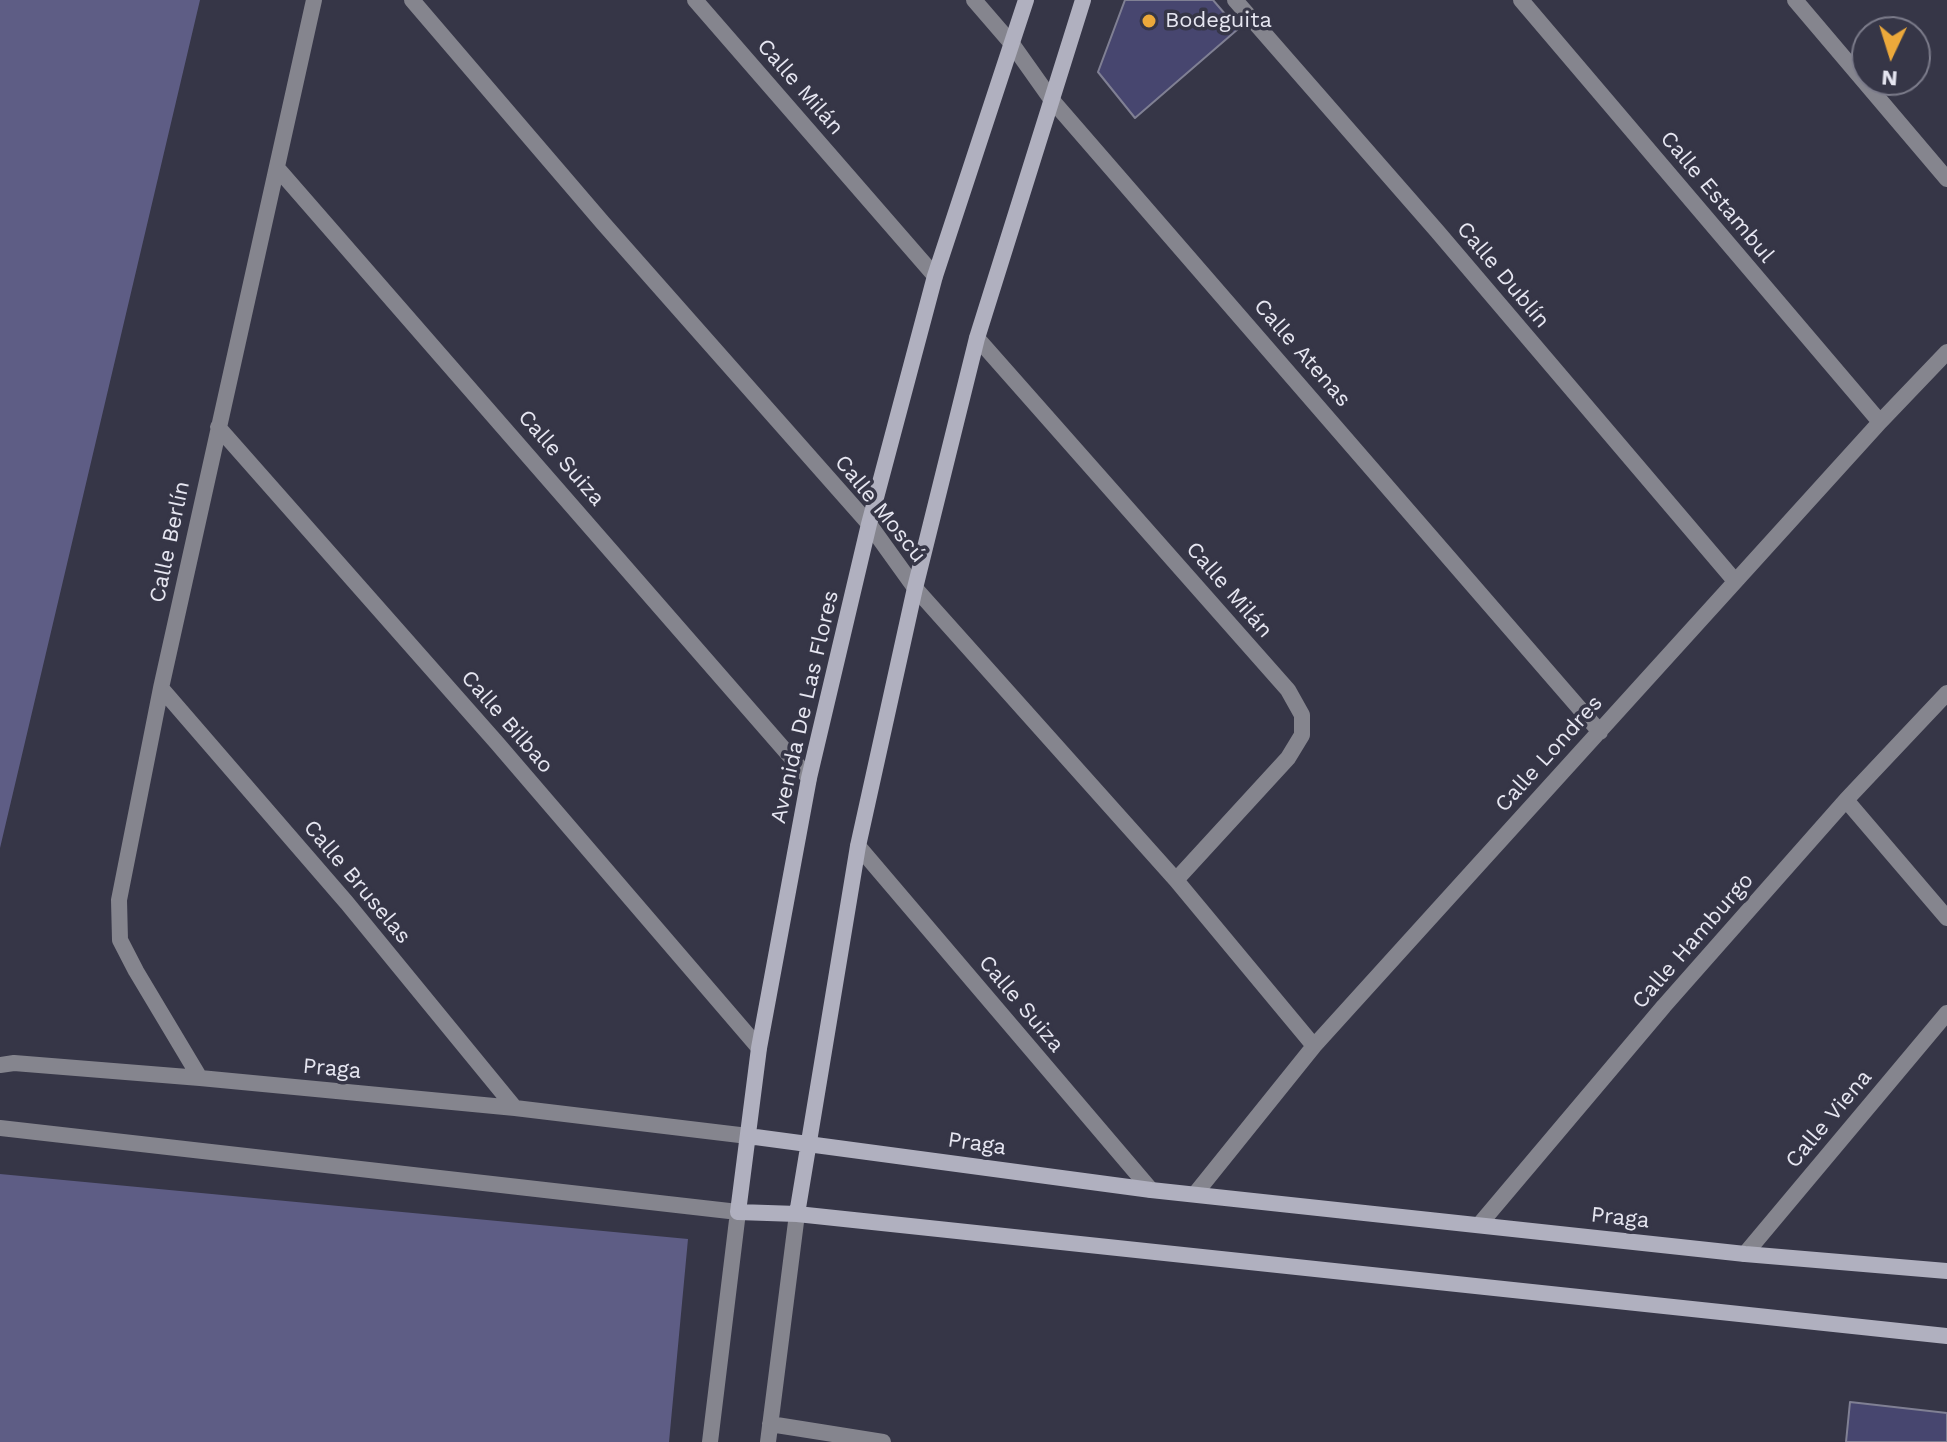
<!DOCTYPE html>
<meta charset="utf-8">
<style>
body{margin:0}
#map{position:relative;width:1947px;height:1442px;overflow:hidden;background:#363647;font-family:"Work Sans",sans-serif}
canvas{display:block}
.north{position:absolute;left:1851px;top:16px;width:80px;height:80px;box-sizing:border-box;background:#363647;border:2px solid #7c7c8b;border-radius:50%;rotate:184deg;font-size:22px;font-weight:700;line-height:32px;text-align:center;color:#e6e6f1}
.north::after{content:'';display:block;margin:auto;width:28px;height:36px;background:#eca93b;clip-path:polygon(50% 0,100% 100%,50% 72%,0 100%)}
</style>
<div id="map">
<canvas width="1947" height="1442"></canvas>
<div class="north">N</div>
</div>
<script>
const context = document.querySelector('canvas').getContext('2d');
context.lineJoin = 'round';
function fillPath(path, color) { context.fillStyle = color; context.fill(path, 'evenodd'); }
const poly = rows => new Path2D(rows.map(r => 'M' + r).join(''));
function strokePath(path, color, width, dash) { context.strokeStyle = color; context.lineWidth = width; context.lineCap = dash ? 'butt' : 'round'; context.setLineDash(dash || []); context.stroke(path); }
function write(font, color, halo, rows, align = 'center') {
  context.font = font + ' "Work Sans",sans-serif'; context.lineWidth = 7; context.setLineDash([]); context.textBaseline = 'middle'; context.strokeStyle = halo; context.fillStyle = color; for (const [text, x, y, turn = 0] of rows) {
    context.save(); context.translate(x, y); context.rotate((+turn || 0) * Math.PI / 180); context.textAlign = isNaN(turn) ? turn : align; if (halo) context.strokeText(text, 0, 0); context.fillText(text, 0, 0); context.restore();
  }
}
fillPath(poly([
 [0,0,200,0,0,848],
 [0,1174,688,1239,669,1442,0,1442]
]), '#5e5d85');
const building = poly([
 [1125,0,1213,0,1238,29,1135,118,1098,72,1125,0],
 [1850,1402,1947,1413,1947,1442,1846,1442,1850,1402]
]);
fillPath(building, '#47466f');
strokePath(building, '#808094', 2);
strokePath(poly([
 [412,0,603,223,869,524,915,588,1176,880,1314,1046],
 [695,0,935,276],
 [974,0,1012,44,1051,99,1600,732],
 [1235,0,1437,231,1735,581],
 [1521,0,1880,422],
 [1795,0,1947,179],
 [278,169,809,778],
 [977,338,1288,690,1302,715,1302,735,1288,758,1176,880],
 [218,427,497,743,759,1048],
 [161,688,347,903,515,1108],
 [1846,800,1947,918],
 [858,846,1151,1190],
 [0,1065,14,1063,200,1078,515,1108,748,1136],
 [200,1078,136,971,120,940,119,900,161,688,314,0],
 [0,1128,738,1212,710,1442],
 [1195,1194,1314,1046,1880,422,1947,352],
 [1479,1225,1664,1006,1846,800,1947,693],
 [1745,1254,1947,1013],
 [770,1424,883,1442],
 [768,1442,797,1214]
]), '#85858e', 16);
strokePath(poly([
 [1026,0,935,276,869,524,809,778,759,1048,738,1212,797,1214,1947,1336],
 [748,1136,1151,1190,1745,1254,1947,1271],
 [797,1214,858,846,915,588,977,338,1083,0]
]), '#b0b0bf', 16);
for (const [x, y, r, color] of [
 [1149,21,8,"#eca93b"]
]) { const dot = new Path2D(); dot.arc(x, y, r, 0, 2 * Math.PI); context.fillStyle = color; context.fill(dot); strokePath(dot, '#363647', 3); }
write('22px', '#e6e6f1', '#363647', [
 ["Bodeguita",1165,21]
], 'left');
write('22px', '#e6e6f1', '#363647', [
 ["Calle Milán",800,87,49],
 ["Calle Estambul",1717,197,50],
 ["Calle Dublín",1503,275,50],
 ["Calle Atenas",1302,353,49],
 ["Calle Suiza",561,458,49],
 ["Calle Moscú",880,509,51],
 ["Calle Berlín",170,542,-78],
 ["Calle Milán",1229,590,49],
 ["Avenida De Las Flores",805,707,-77],
 ["Calle Bilbao",507,722,49],
 ["Calle Londres",1549,754,-48],
 ["Calle Bruselas",357,882,50],
 ["Calle Hamburgo",1693,941,-49],
 ["Calle Suiza",1021,1004,50],
 ["Praga",332,1069,5],
 ["Calle Viena",1829,1119,-50],
 ["Praga",977,1144,8],
 ["Praga",1620,1218,6]
]);
</script>
